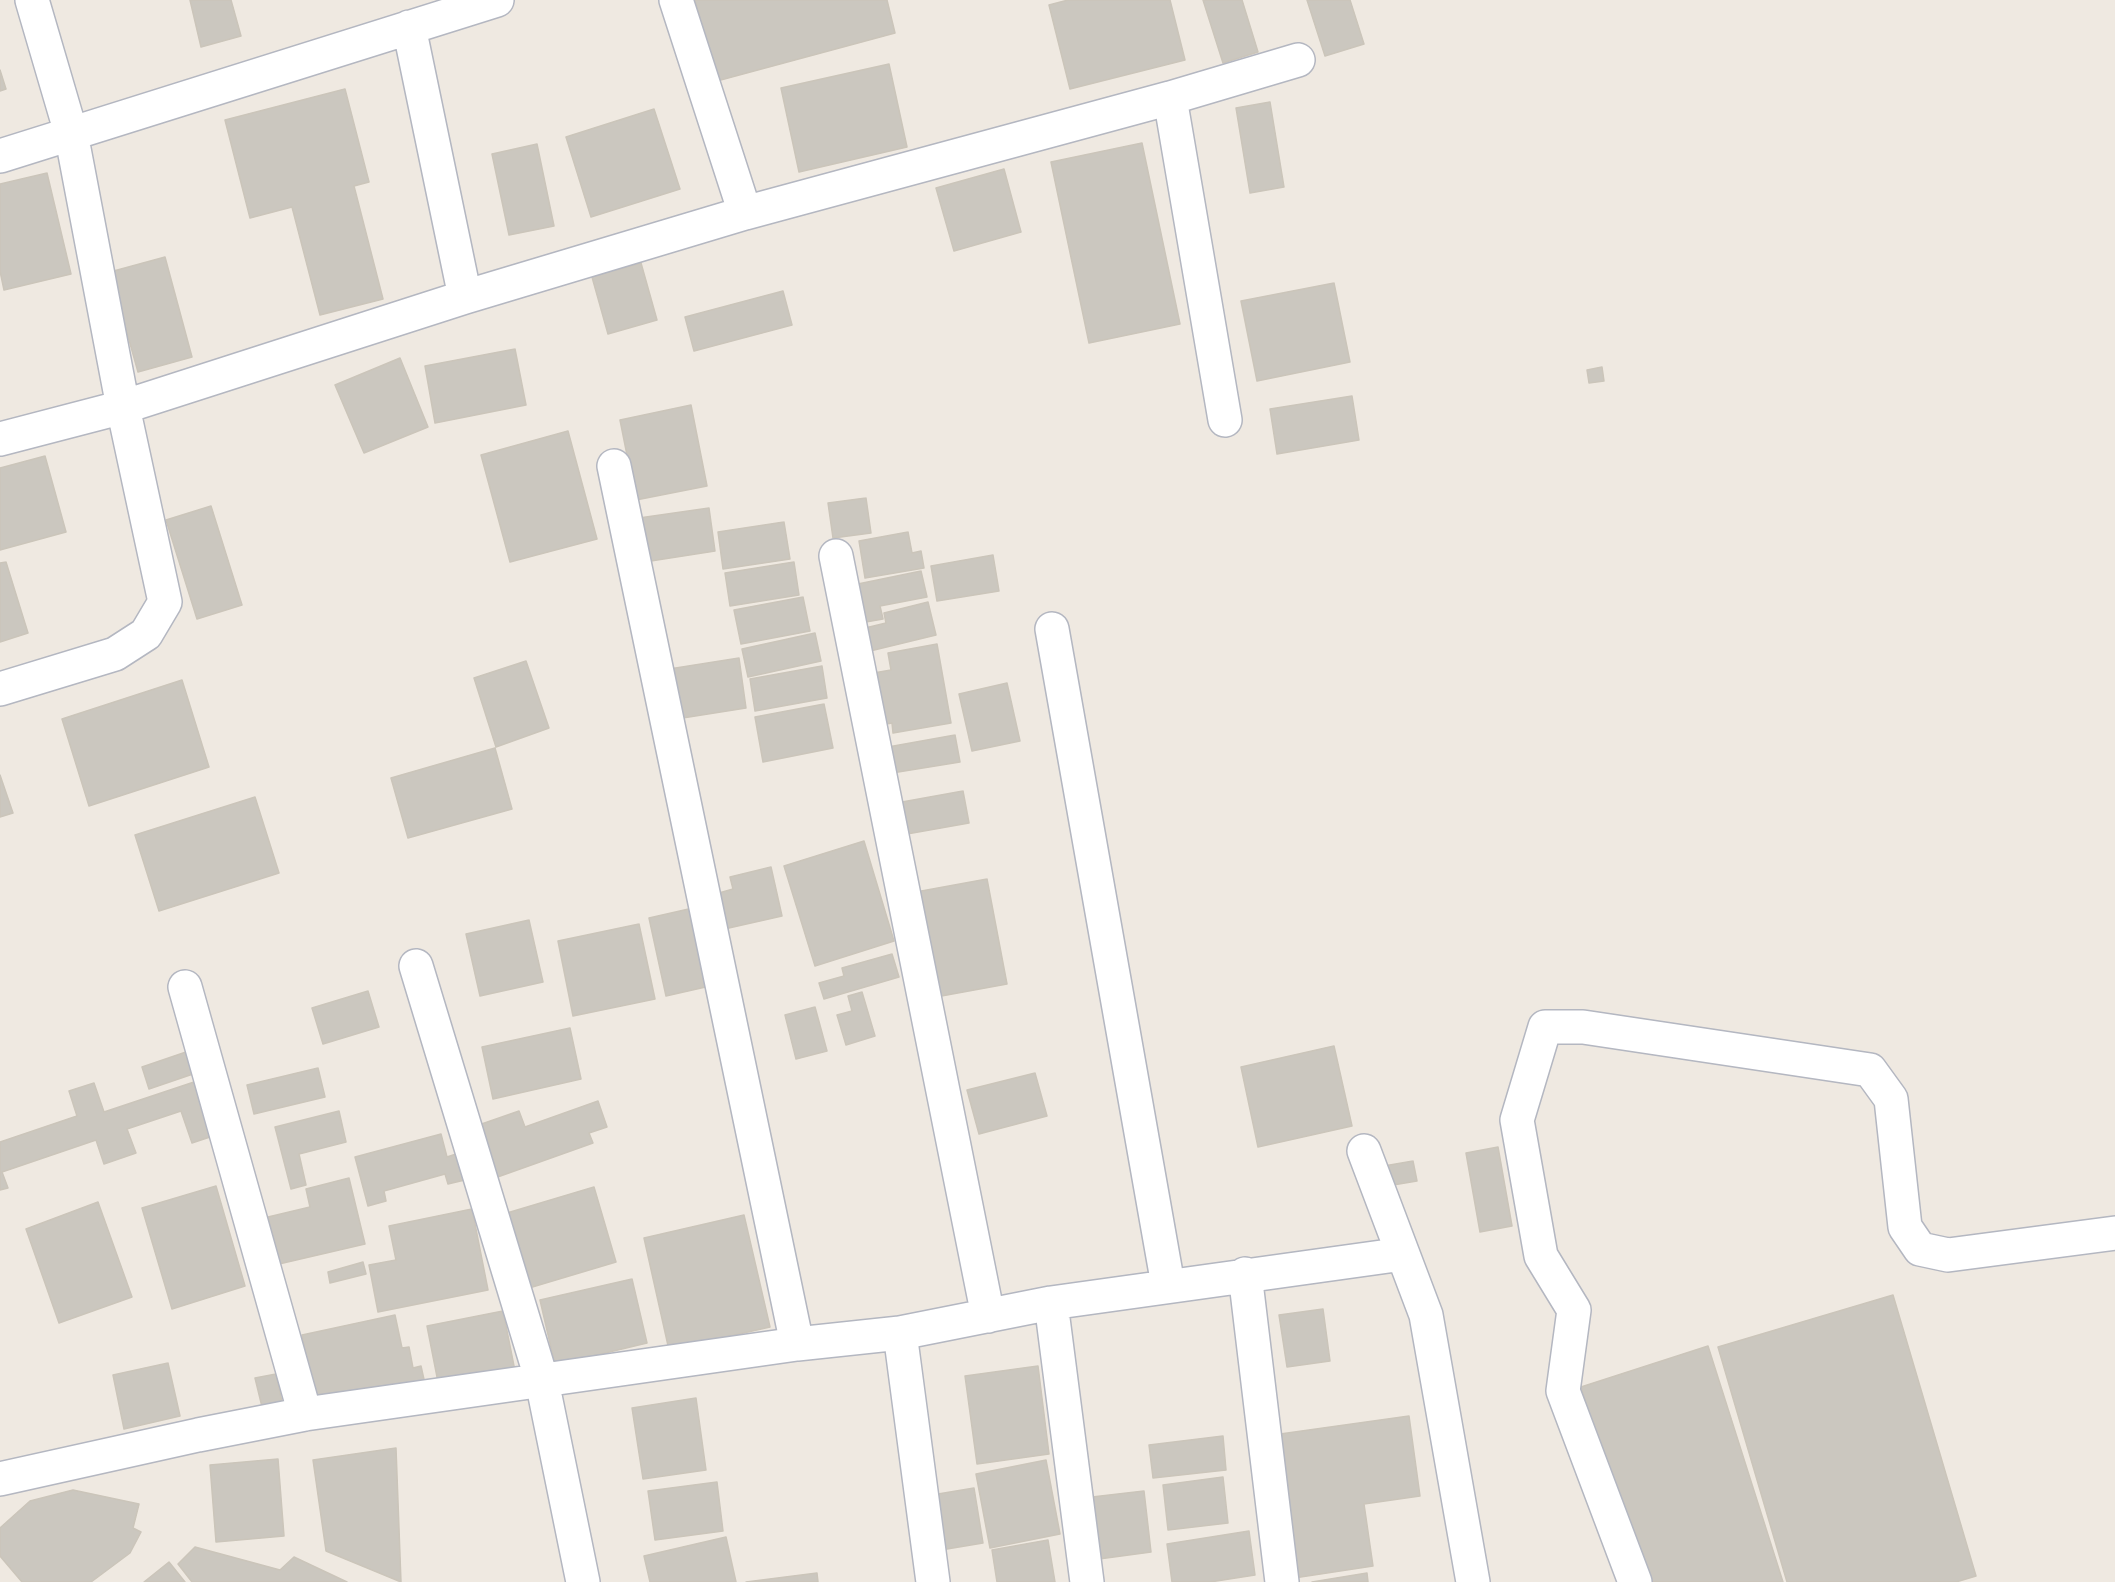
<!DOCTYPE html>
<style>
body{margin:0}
canvas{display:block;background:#efe9e1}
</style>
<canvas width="2115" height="1582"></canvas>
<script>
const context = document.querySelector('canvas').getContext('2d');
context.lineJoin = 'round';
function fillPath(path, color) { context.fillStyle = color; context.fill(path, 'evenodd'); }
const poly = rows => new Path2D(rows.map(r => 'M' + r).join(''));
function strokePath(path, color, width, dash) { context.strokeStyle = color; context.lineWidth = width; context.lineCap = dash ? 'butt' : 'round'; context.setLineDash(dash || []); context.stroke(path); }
const building = poly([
 [190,0,231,0,241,36,201,47,190,0],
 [695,0,887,0,895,33,717,81,695,0],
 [1068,0,1170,0,1185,60,1070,89,1049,5,1068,0],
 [1203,0,1242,0,1258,52,1223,63,1203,0],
 [1307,0,1350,0,1364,44,1325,56,1307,0],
 [889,64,907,147,799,172,781,88,889,64],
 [0,70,6,89,0,91,0,70],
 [345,89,369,182,354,186,383,299,320,315,292,207,250,218,225,120,345,89],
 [1270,102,1284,187,1250,193,1236,108,1270,102],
 [654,109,680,189,591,217,566,137,654,109],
 [1142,143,1180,324,1089,343,1051,162,1142,143],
 [537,144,554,226,509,235,492,154,537,144],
 [1004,169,1021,232,954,251,936,188,1004,169],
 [47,173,71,274,4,290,0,271,0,184,47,173],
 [165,257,192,357,138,372,110,272,165,257],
 [641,263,657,320,608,334,592,277,641,263],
 [1334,283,1350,362,1257,381,1241,301,1334,283],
 [783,291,792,325,694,351,685,317,783,291],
 [515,349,526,405,435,423,425,366,515,349],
 [400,358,428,427,364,453,335,385,400,358],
 [1602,367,1604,381,1589,383,1587,370,1602,367],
 [1352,396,1359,440,1277,454,1270,409,1352,396],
 [691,405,707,486,636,500,620,420,691,405],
 [568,431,597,539,510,562,481,455,568,431],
 [45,456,66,532,0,550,0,468,45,456],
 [866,498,871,533,833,538,828,503,866,498],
 [211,506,242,605,197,619,166,520,211,506],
 [709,508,715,551,638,563,632,519,709,508],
 [784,522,790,559,723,569,718,532,784,522],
 [908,532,912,553,921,551,924,568,865,578,859,541,908,532],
 [993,555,999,591,937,601,931,566,993,555],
 [6,562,28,633,0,642,0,563,6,562],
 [794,562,799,595,730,606,725,573,794,562],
 [921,571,927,597,880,606,883,619,860,623,853,585,921,571],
 [803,597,810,631,741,644,734,610,803,597],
 [928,602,936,635,866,652,861,629,886,623,884,613,928,602],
 [815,633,821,661,748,677,742,649,815,633],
 [937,644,951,723,893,733,892,723,876,726,868,674,891,670,888,653,937,644],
 [739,658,746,708,670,720,663,670,739,658],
 [526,661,549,728,496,747,474,678,526,661],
 [822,666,827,698,755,711,750,679,822,666],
 [182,680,209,767,89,806,62,719,182,680],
 [1007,683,1020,741,972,751,959,694,1007,683],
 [824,704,833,748,763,762,755,717,824,704],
 [955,735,960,762,892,773,888,747,955,735],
 [495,748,512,809,408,838,391,778,495,748],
 [0,775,13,813,0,817,0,775],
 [963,791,969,823,907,834,902,802,963,791],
 [255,797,279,873,159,911,135,835,255,797],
 [864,841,894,941,815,966,784,866,864,841],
 [771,867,782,916,720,930,712,895,733,889,730,877,771,867],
 [987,879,1007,984,936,997,916,892,987,879],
 [693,908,710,986,666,996,649,918,693,908],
 [529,920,543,982,480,996,466,934,529,920],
 [639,924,655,999,573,1016,558,941,639,924],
 [892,954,899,977,824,999,819,983,844,976,842,968,892,954],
 [368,991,379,1027,323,1044,312,1008,368,991],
 [862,992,875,1036,846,1045,837,1015,852,1011,848,996,862,992],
 [815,1007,827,1051,796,1059,785,1015,815,1007],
 [570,1028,581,1079,493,1099,482,1047,570,1028],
 [1334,1046,1352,1126,1258,1147,1241,1067,1334,1046],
 [186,1052,193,1074,149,1089,142,1067,186,1052],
 [318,1068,325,1097,254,1114,247,1085,318,1068],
 [1035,1073,1047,1116,979,1134,967,1090,1035,1073],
 [194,1082,213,1136,192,1143,181,1111,127,1129,136,1153,104,1164,96,1140,2,1172,8,1188,0,1190,0,1142,77,1116,69,1091,94,1083,104,1112,194,1082],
 [598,1101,607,1127,589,1133,593,1143,492,1179,473,1127,519,1111,525,1127,598,1101],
 [339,1111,346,1142,299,1154,306,1185,291,1189,275,1127,339,1111],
 [441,1134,447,1157,462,1152,469,1179,448,1184,445,1174,384,1191,386,1201,368,1206,355,1157,441,1134],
 [1498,1147,1512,1226,1480,1232,1466,1153,1498,1147],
 [1413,1161,1417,1181,1387,1186,1384,1166,1413,1161],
 [349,1178,365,1244,279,1264,268,1217,310,1207,306,1189,349,1178],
 [216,1186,245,1286,172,1309,142,1208,216,1186],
 [594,1187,616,1262,529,1288,507,1213,594,1187],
 [98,1202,132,1297,59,1323,26,1229,98,1202],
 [472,1209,488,1290,378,1312,369,1265,396,1260,389,1226,472,1209],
 [744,1215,770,1327,669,1350,644,1238,744,1215],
 [363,1262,366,1274,330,1283,328,1272,363,1262],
 [632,1279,647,1343,555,1365,540,1300,632,1279],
 [1893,1295,1976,1576,1956,1582,1787,1582,1718,1347,1893,1295],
 [1323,1309,1330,1361,1287,1367,1279,1315,1323,1309],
 [503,1311,515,1371,439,1387,427,1326,503,1311],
 [395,1315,402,1348,409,1347,413,1368,421,1366,425,1384,317,1408,302,1335,395,1315],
 [1708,1346,1783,1582,1642,1582,1581,1387,1708,1346],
 [168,1363,180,1416,124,1429,113,1375,168,1363],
 [1038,1366,1049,1454,977,1464,965,1376,1038,1366],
 [276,1374,284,1411,264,1415,255,1378,276,1374],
 [696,1398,706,1470,643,1479,632,1408,696,1398],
 [1409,1416,1420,1496,1364,1504,1373,1566,1294,1578,1273,1435,1409,1416],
 [1223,1436,1226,1470,1153,1478,1149,1445,1223,1436],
 [396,1448,401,1582,326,1551,313,1460,396,1448],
 [278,1459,284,1536,216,1542,210,1465,278,1459],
 [1046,1460,1060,1534,990,1548,976,1474,1046,1460],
 [1223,1477,1228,1523,1168,1530,1163,1485,1223,1477],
 [717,1482,723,1531,655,1540,648,1491,717,1482],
 [974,1488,983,1543,935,1551,926,1496,974,1488],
 [73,1490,139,1504,133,1528,141,1532,130,1553,91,1582,22,1582,0,1556,0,1528,30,1501,73,1490],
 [1144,1491,1151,1552,1099,1559,1092,1497,1144,1491],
 [1249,1531,1255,1575,1210,1582,1172,1582,1167,1544,1249,1531],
 [726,1537,736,1582,650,1582,644,1556,726,1537],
 [1048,1540,1055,1582,997,1582,992,1550,1048,1540],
 [195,1547,280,1570,294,1557,347,1582,192,1582,178,1564,195,1547],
 [169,1562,185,1582,144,1582,169,1562],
 [817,1573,818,1582,746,1582,817,1573],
 [1367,1573,1368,1582,1312,1582,1367,1573]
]);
fillPath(building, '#cbc7bf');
strokePath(building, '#cbc5ba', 1.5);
const minor = poly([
 [676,0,745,213],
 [409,27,465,297],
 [1170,98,1225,420],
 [0,156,497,0],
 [0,439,123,407,465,297,745,213,1170,98,1298,60],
 [614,466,797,1344],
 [836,556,988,1316],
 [1052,629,1168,1285],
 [0,689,115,654,146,634,165,602,123,407,71,133,32,0],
 [416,966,542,1381,583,1582],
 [185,987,305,1414],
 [1364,1151,1426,1315,1473,1582],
 [1245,1274,1282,1582],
 [1051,1303,1087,1582],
 [900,1333,933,1582],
 [0,1479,198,1435,305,1414,797,1344,900,1333,1051,1303,1403,1254],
 [1635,1582,1563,1391,1574,1310,1541,1256,1517,1120,1545,1027,1583,1027,1870,1070,1891,1099,1905,1227,1920,1249,1948,1255,2115,1233]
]);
strokePath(minor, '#b4b7c1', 36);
strokePath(minor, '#fff', 33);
</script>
